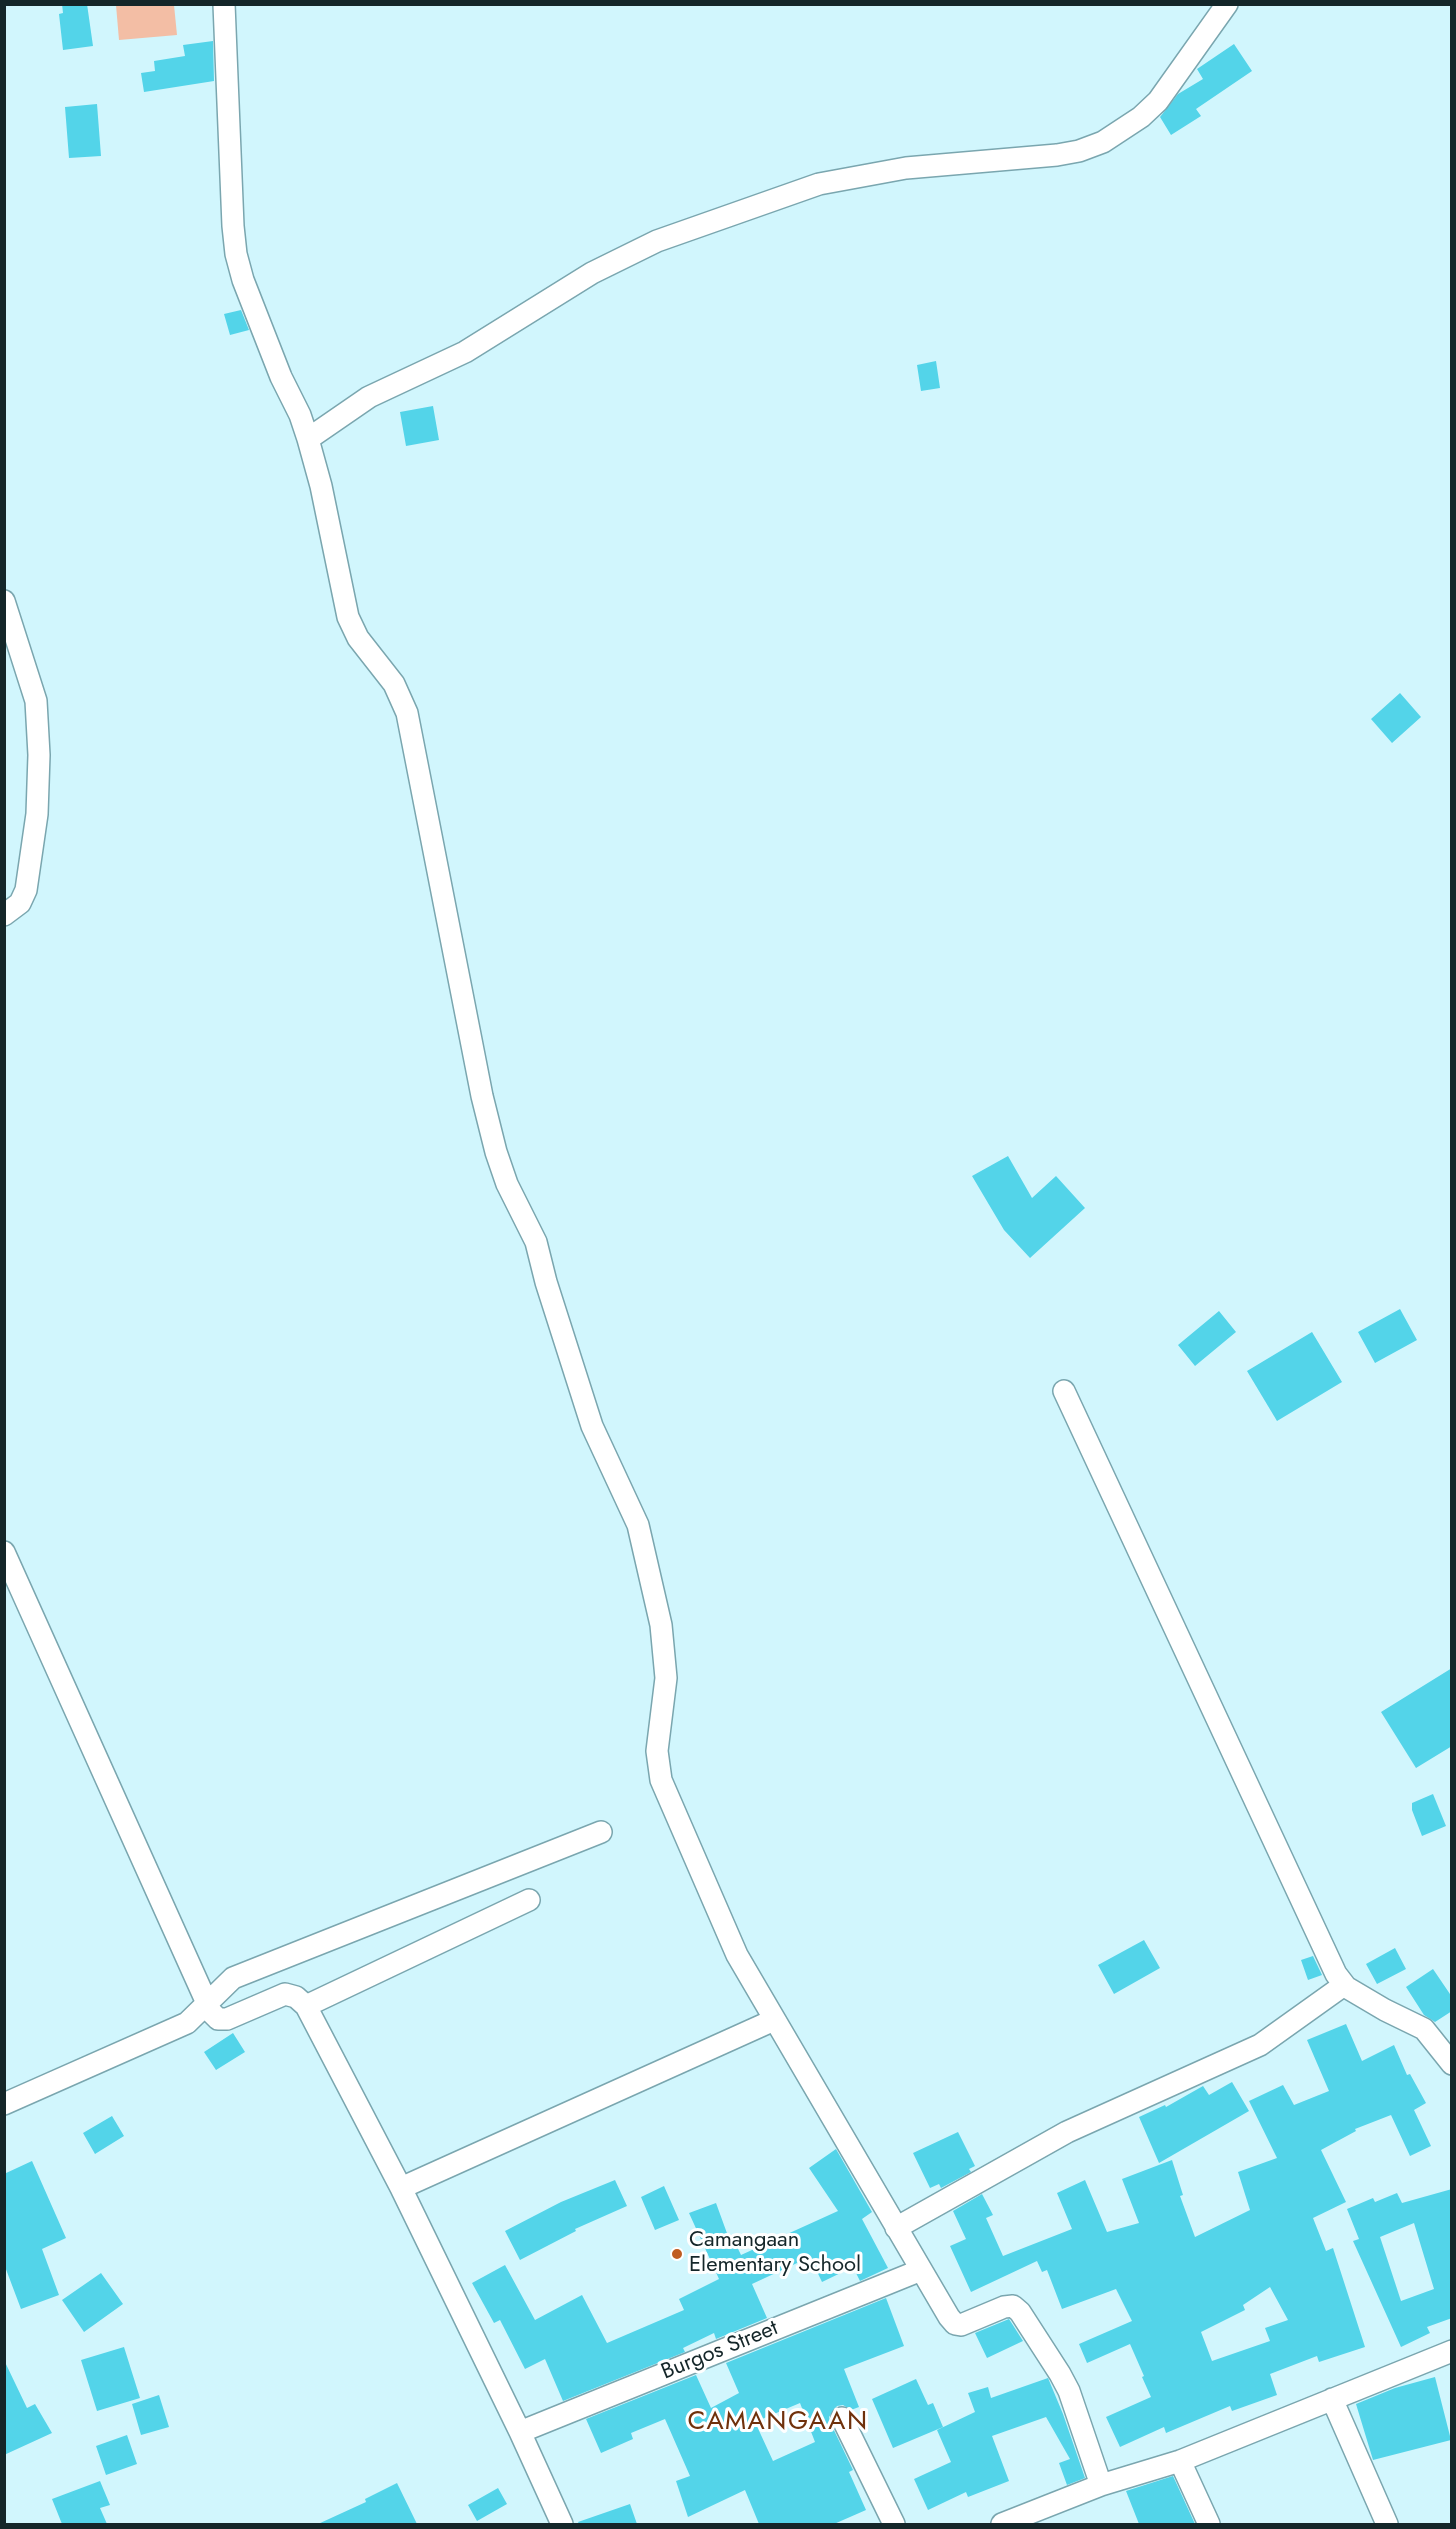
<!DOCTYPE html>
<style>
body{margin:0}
#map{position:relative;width:1456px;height:2529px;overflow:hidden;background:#d1f6fd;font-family:Jost,sans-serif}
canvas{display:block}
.frame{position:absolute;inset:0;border:6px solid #142629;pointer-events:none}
</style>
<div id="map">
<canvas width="1456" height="2529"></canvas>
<div class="frame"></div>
</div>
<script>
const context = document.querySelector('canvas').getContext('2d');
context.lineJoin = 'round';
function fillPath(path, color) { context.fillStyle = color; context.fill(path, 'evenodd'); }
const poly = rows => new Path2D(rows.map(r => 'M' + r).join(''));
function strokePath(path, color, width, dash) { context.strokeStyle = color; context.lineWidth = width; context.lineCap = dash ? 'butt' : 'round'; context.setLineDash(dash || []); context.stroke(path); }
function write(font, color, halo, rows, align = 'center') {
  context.font = font + ' Jost,sans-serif'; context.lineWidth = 6; context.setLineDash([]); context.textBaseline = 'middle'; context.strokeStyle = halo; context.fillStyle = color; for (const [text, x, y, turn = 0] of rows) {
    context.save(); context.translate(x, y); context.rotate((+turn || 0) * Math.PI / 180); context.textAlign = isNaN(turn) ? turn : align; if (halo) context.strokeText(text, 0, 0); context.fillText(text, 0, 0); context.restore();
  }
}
fillPath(poly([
 [116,5,174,5,177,35,119,40]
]), '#f3bea5');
fillPath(poly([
 [62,4,87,4,93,46,63,50,59,14,63,13],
 [213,41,214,81,144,92,141,73,155,71,154,61,185,56,183,45],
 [1234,44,1252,71,1196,109,1201,116,1171,135,1160,117,1178,94,1203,79,1197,69],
 [97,104,101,156,69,158,65,107],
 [241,310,249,330,230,335,224,314],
 [936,361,940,388,921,391,917,365],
 [433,406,439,440,406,446,400,412],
 [1400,693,1421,717,1392,743,1371,719],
 [1008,1156,1032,1198,1056,1176,1085,1208,1030,1258,1004,1230,972,1176],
 [1400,1309,1417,1340,1375,1363,1358,1332],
 [1219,1311,1236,1332,1195,1366,1178,1345],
 [1312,1332,1342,1382,1277,1421,1247,1371],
 [1452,1668,1452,1746,1416,1768,1381,1712],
 [1433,1794,1446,1826,1422,1836,1412,1810,1412,1803],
 [1144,1940,1160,1968,1114,1994,1098,1965],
 [1395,1948,1406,1969,1377,1984,1366,1964],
 [1313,1956,1322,1975,1308,1980,1301,1960],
 [1433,1969,1452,1997,1452,2011,1435,2022,1424,2015,1406,1987],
 [1346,2024,1362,2061,1394,2045,1407,2075,1410,2074,1426,2103,1414,2110,1431,2146,1410,2156,1391,2115,1355,2129,1356,2131,1321,2150,1346,2202,1313,2218,1326,2251,1333,2248,1365,2347,1319,2362,1317,2356,1270,2374,1277,2395,1232,2411,1230,2406,1166,2433,1164,2427,1120,2447,1106,2417,1151,2397,1142,2377,1144,2376,1130,2344,1087,2363,1079,2344,1132,2321,1116,2289,1062,2309,1047,2270,1042,2272,1037,2261,971,2292,950,2246,966,2239,953,2211,982,2194,993,2215,986,2218,1003,2256,1072,2229,1057,2193,1085,2180,1107,2232,1139,2223,1122,2179,1172,2160,1183,2195,1180,2196,1195,2237,1250,2210,1238,2172,1277,2158,1249,2101,1283,2085,1294,2105,1329,2091,1307,2040],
 [1270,2287,1288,2320,1265,2328,1270,2341,1212,2361,1201,2332,1245,2310,1243,2305],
 [233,2033,245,2052,216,2070,204,2052],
 [1232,2082,1249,2111,1159,2163,1139,2117,1165,2105,1166,2107,1203,2086,1209,2095],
 [112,2116,124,2136,95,2154,83,2133],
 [958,2132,975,2166,969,2169,971,2172,941,2188,939,2184,930,2188,913,2153],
 [836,2149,872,2212,862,2219,888,2268,860,2281,853,2267,822,2282,810,2257,752,2284,767,2318,716,2339,714,2333,683,2348,685,2352,563,2401,545,2359,525,2369,500,2320,494,2323,472,2283,505,2265,535,2320,582,2295,607,2343,684,2310,679,2299,719,2279,689,2213,716,2203,728,2236,731,2234,741,2255,838,2211,809,2168],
 [32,2161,66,2238,42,2249,59,2295,21,2309,4,2264,4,2174],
 [615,2180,627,2206,575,2229,576,2231,520,2260,505,2231,561,2202],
 [664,2186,679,2220,655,2230,641,2197],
 [1452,2189,1452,2318,1427,2327,1430,2333,1401,2347,1353,2241,1359,2239,1347,2209,1373,2198,1375,2202,1397,2193,1402,2203],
 [1414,2223,1434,2289,1401,2301,1380,2237],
 [101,2273,123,2304,84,2332,62,2300],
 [886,2298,904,2346,844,2369,859,2407,851,2410,843,2405,837,2406,829,2417,831,2424,853,2470,849,2472,866,2510,834,2524,759,2524,745,2490,688,2517,676,2481,690,2476,665,2419,631,2433,633,2439,601,2453,586,2419,696,2375,711,2408,739,2393,726,2363],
 [800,2403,815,2442,773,2461,755,2422],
 [1009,2319,1023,2341,987,2358,975,2333],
 [124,2347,140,2398,97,2411,81,2360],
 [4,2360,27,2408,35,2404,52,2433,4,2455],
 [1435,2377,1451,2440,1373,2460,1356,2404,1395,2388],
 [1048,2378,1063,2414,1085,2478,1067,2485,1059,2463,1070,2459,1046,2417,992,2436,1009,2481,968,2497,966,2492,928,2510,914,2479,951,2462,937,2430,975,2412,968,2393,988,2387,991,2398],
 [916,2379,928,2405,933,2403,943,2427,893,2448,872,2399],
 [159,2395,169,2427,141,2435,132,2404],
 [127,2435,137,2464,106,2475,96,2446],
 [1173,2476,1195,2524,1139,2524,1126,2491],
 [100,2481,110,2505,100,2508,107,2524,62,2524,52,2499],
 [397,2483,417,2524,318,2524,366,2502,365,2499],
 [498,2488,507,2504,477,2521,468,2505],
 [630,2504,637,2524,579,2524,578,2522]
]), '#53d4e9');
const minor = poly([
 [224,4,233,226,236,254,243,280,281,377,300,415,308,439,321,486,348,617,358,638,394,684,407,713,482,1096,496,1152,507,1184,536,1242,546,1282,592,1426,638,1525,661,1625,666,1678,657,1751,661,1780,737,1955,949,2317,955,2324,961,2325,1004,2307,1013,2306,1020,2312,1060,2374,1069,2391,1101,2485],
 [308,439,369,397,465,352,592,273,657,241,819,184,906,168,1057,155,1079,151,1103,142,1141,117,1158,101,1227,4],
 [4,601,36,701,39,755,37,814,26,890,20,903,4,915],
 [1064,1391,1336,1974,1346,1987,1385,2010,1424,2029,1452,2064],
 [4,1552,211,2012,218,2019,227,2019,285,1994,296,1997,306,2006,401,2188,520,2432,562,2524],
 [306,2006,529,1900],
 [4,2104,187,2023,233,1978,601,1832],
 [401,2188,774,2020],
 [896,2228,1067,2132,1260,2045,1344,1985],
 [1332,2399,1387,2524],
 [842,2418,894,2524],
 [520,2432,921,2270],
 [1180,2461,1209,2524],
 [1002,2524,1101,2485,1180,2461,1452,2351]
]);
strokePath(minor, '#7aa6af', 24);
strokePath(minor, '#fff', 21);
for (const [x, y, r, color] of [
 [677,2254,6,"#c05d22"]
]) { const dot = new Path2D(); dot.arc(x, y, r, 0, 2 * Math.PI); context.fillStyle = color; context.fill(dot); strokePath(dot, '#fff', 2); }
write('22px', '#142629', '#fff', [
 ["Camangaan",689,2241],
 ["Elementary School",689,2266]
], 'left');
write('22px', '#142629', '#fff', [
 ["Burgos Street",720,2351,-22]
]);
context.letterSpacing = '1.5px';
write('26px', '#6f310b', '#fff', [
 ["CAMANGAAN",778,2423]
]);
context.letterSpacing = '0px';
</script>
